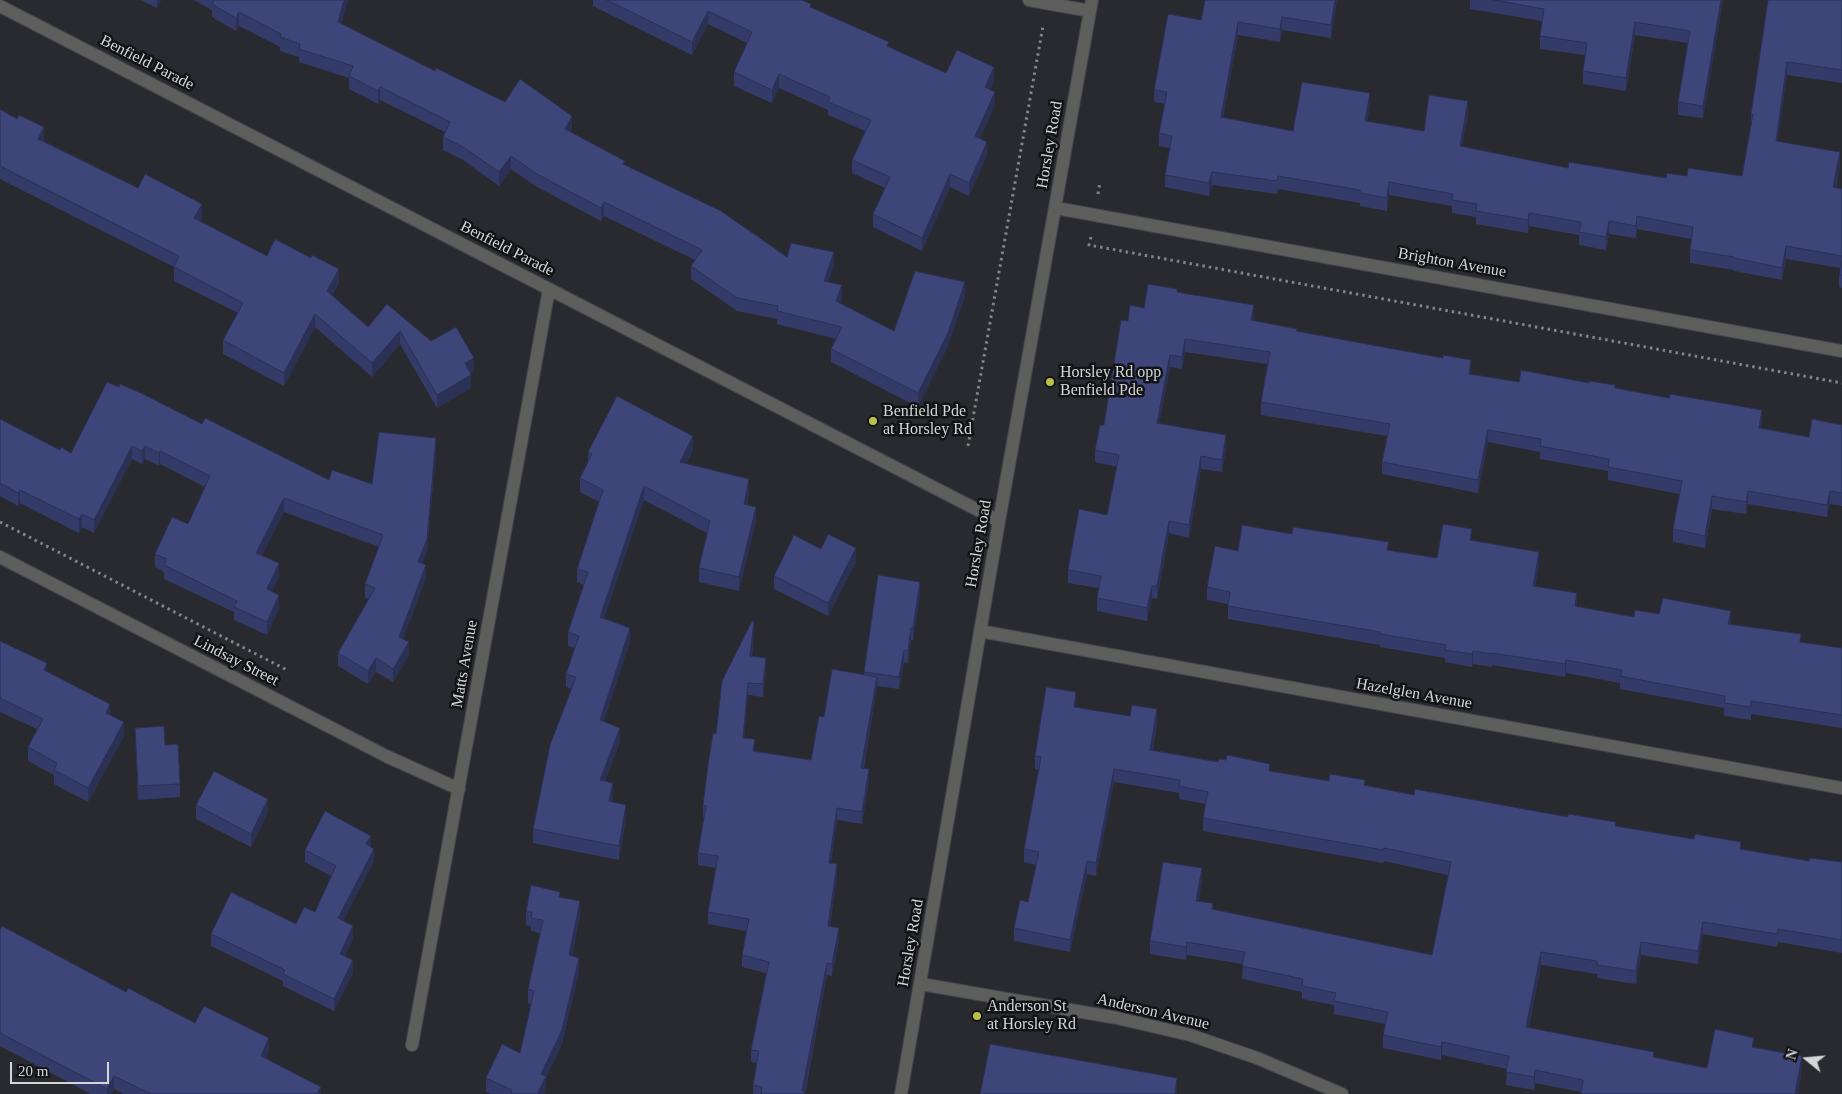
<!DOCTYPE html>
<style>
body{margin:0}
#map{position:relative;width:1842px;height:1094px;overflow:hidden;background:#292a2f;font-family:Georgia,serif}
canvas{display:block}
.north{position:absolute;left:1782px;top:1034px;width:50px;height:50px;-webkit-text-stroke:4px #121315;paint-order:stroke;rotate:287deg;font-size:14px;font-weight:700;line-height:20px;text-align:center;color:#d4d5d8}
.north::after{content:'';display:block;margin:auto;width:18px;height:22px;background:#d4d5d8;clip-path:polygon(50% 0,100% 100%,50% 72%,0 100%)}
.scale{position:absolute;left:10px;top:1062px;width:99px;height:22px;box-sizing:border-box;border:2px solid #d4d5d8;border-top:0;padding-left:6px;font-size:15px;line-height:18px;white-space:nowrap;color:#d4d5d8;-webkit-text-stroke:4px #121315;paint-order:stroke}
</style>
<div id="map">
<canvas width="1842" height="1094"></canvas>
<div class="north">N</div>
<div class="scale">20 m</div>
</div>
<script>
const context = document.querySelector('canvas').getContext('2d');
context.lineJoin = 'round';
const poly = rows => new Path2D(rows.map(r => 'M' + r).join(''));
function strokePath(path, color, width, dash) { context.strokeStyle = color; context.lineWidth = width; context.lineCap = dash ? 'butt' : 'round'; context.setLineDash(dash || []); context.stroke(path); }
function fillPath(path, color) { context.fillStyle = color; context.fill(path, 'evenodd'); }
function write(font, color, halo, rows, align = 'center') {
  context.font = font + ' Georgia,serif'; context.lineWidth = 5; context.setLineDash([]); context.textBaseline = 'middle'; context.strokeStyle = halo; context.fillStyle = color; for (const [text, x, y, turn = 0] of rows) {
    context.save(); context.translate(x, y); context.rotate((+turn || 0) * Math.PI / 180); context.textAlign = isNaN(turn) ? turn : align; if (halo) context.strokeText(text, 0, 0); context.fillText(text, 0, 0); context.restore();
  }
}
const minor = poly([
 [1029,0,1090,11],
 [0,6,999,521],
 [1056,208,1842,351],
 [0,557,386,756,459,789],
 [980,631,1842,788],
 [921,984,1117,1018,1190,1035,1257,1058,1342,1094],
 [412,1045,549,289],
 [901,1094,999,521,1092,0]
]);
strokePath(minor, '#44454a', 14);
strokePath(poly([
 [1098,194,1100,182],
 [1091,237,1089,245,1842,383],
 [968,446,1043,26],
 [0,522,287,670]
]), '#838488', 3, [2.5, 4]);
strokePath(minor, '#5e5f5c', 12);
fillPath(poly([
 [140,0,161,0,157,8],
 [194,0,348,0,341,23,435,71,505,102,572,129,570,132,625,165,787,257,834,266,828,282,842,299,840,303,894,331,965,296,948,346,918,407,831,362,831,349,836,339,777,324,777,319,737,311,691,279,691,266,695,260,604,216,601,221,537,187,511,169,499,186,463,160,443,150,443,137,445,132,380,100,378,104,349,89,349,78,299,62,299,57,280,51,280,47,239,26,236,31,212,17,212,10],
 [593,0,802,0,811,8,889,47,946,73,994,81,990,90,995,105,980,138,987,155,969,196,950,187,922,251,873,227,873,214,885,188,852,173,852,160,865,131,828,115,828,110,779,88,772,103,734,86,734,72,747,43,708,24,692,55,593,6],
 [1205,0,1337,0,1331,38,1282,30,1280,42,1238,35,1223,118,1293,131,1370,106,1367,121,1424,131,1468,114,1462,146,1568,168,1666,178,1687,176,1742,176,1751,124,1751,114,1768,0,1842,0,1842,83,1787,75,1777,141,1840,165,1836,188,1842,189,1842,288,1839,287,1839,275,1841,268,1786,259,1782,280,1734,271,1734,270,1690,263,1690,250,1691,239,1637,229,1636,238,1609,234,1606,250,1579,245,1579,235,1529,226,1528,233,1476,224,1476,217,1452,213,1452,206,1389,195,1387,211,1360,206,1360,203,1278,189,1277,194,1212,185,1209,196,1165,187,1165,175,1170,148,1159,146,1159,133,1165,104,1154,102,1154,90,1201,20],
 [1470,0,1723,0,1703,118,1678,115,1678,102,1688,43,1635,35,1626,91,1583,84,1583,71,1585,55,1540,49,1540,36,1542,21,1470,9],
 [0,109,44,140,44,141,138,188,202,217,199,221,267,256,339,283,332,295,368,327,387,304,431,341,474,371,470,373,471,388,437,408,400,344,372,377,315,327,284,386,223,354,223,340,238,313,174,281,174,267,0,179],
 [1177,292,1254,317,1253,321,1297,331,1471,374,1519,382,1615,388,1762,423,1761,428,1809,437,1842,425,1842,506,1830,504,1827,517,1748,504,1746,514,1712,509,1705,548,1673,542,1673,529,1679,494,1608,480,1608,471,1540,459,1540,452,1488,442,1478,493,1382,474,1382,462,1387,436,1261,415,1261,402,1267,364,1185,352,1182,369,1170,367,1159,424,1226,448,1222,472,1201,469,1189,538,1169,533,1157,599,1152,598,1147,621,1097,611,1097,598,1099,588,1068,583,1068,570,1107,515,1117,467,1095,462,1095,450,1104,425,1128,321,1144,308],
 [0,419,60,450,71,453,202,424,329,480,372,484,436,451,427,552,422,564,426,578,403,639,409,655,393,682,376,672,368,684,338,666,338,653,369,599,365,598,365,584,379,547,284,512,262,555,279,577,272,591,279,608,267,635,234,620,234,612,164,579,164,572,155,567,155,554,188,524,205,487,160,464,159,466,145,459,142,464,132,459,94,533,82,527,79,533,20,503,18,506,0,496],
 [693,450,686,463,749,493,747,504,756,520,739,591,699,582,699,568,707,533,644,500,604,619,630,641,604,721,620,742,605,781,613,796,612,802,626,818,619,860,533,843,533,829,572,689,566,687,566,674,575,648,568,646,568,632,584,585,577,582,577,569,599,502,580,492,580,478,588,463,588,452],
 [1472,540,1539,565,1535,586,1577,607,1634,617,1659,614,1731,624,1801,642,1842,648,1842,728,1751,714,1751,720,1724,716,1724,708,1620,689,1620,683,1566,673,1565,677,1492,665,1492,667,1473,664,1472,667,1445,662,1445,658,1380,647,1380,645,1228,619,1228,604,1207,600,1207,587,1238,551,1389,550,1437,558],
 [821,549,856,562,828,616,774,589,774,576],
 [920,594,913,640,911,640,908,663,904,662,899,689,877,686,864,768,869,781,862,824,837,820,831,863,837,876,830,926,839,940,832,976,827,975,805,1094,753,1094,753,1085,757,1063,751,1062,751,1050,766,973,742,967,742,955,746,931,708,924,708,912,716,868,698,865,698,853,704,817,703,817,703,805,716,734,754,633,752,656,766,670,763,697,748,695,744,738,755,751,811,760,824,717,864,674,864,672],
 [0,641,110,715,124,736,88,802,54,784,54,775,28,761,28,747,37,729,0,712],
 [1076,707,1157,722,1153,750,1329,781,1365,785,1414,795,1616,826,1809,861,1842,862,1842,953,1778,942,1777,947,1703,934,1698,964,1641,955,1636,984,1597,978,1597,974,1541,965,1529,1027,1654,1057,1707,1068,1754,1048,1802,1068,1798,1094,1581,1094,1581,1092,1535,1083,1534,1090,1506,1085,1507,1069,1442,1055,1441,1060,1383,1048,1383,1035,1386,1024,1334,1014,1334,1005,1302,999,1302,992,1242,979,1243,964,1187,955,1186,960,1150,954,1150,941,1202,881,1198,901,1213,909,1432,955,1448,875,1384,861,1383,863,1203,831,1203,818,1206,804,1179,799,1179,793,1114,782,1096,876,1087,874,1070,952,1014,941,1014,928,1028,902,1036,865,1024,862,1024,849,1039,770,1035,769,1035,756],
 [135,728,165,745,180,784,180,797,138,800],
 [196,805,268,812,251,847,196,819],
 [371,847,374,861,343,921,353,938,345,956,353,973,334,1011,283,986,283,981,211,946,211,934,296,924,315,912,331,876,305,862,305,850],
 [560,897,580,915,572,956,579,971,562,1044,546,1078,546,1090,544,1094,491,1094,486,1092,486,1078,520,1053,531,1004,528,1003,528,989,540,933,531,931,531,926,526,925,526,912],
 [0,930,126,992,195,1023,269,1051,266,1058,321,1094,123,1094,114,1089,112,1094,91,1094,0,1046]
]), '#353b68');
fillPath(poly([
 [157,0,161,0,157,8],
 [344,0,348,0,348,1,338,35,338,22],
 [1335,0,1337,0,1331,38,1331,25],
 [1721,0,1723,0,1703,118,1703,106],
 [708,11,708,24,692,55,692,42],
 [239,12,239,26,236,31,236,18],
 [1282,17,1282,30,1280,42,1280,29],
 [1238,22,1238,35,1221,130,1221,117],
 [1635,22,1635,35,1626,91,1626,78],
 [1787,62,1787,75,1776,153,1776,141],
 [994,67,994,81,985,101,985,87],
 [779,74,779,88,772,103,772,90],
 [380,87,380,100,378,104,378,91],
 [995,92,995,105,975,149,975,136],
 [1370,93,1370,106,1365,134,1365,121],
 [1468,101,1468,114,1460,159,1460,146],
 [572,116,572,129,565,142,565,129],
 [44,127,44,140,38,152,38,139],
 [987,142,987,155,969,196,969,183],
 [1840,152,1840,165,1833,200,1833,187],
 [511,156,511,169,499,186,499,172],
 [1212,172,1212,185,1209,196,1209,183],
 [950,174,950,187,922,251,922,238],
 [1389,182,1389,195,1387,211,1387,198],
 [604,202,604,216,601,221,601,208],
 [202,204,202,217,194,232,194,218],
 [1529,213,1529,226,1528,233,1528,220],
 [1637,216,1637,229,1636,238,1636,226],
 [1609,221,1609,234,1606,250,1606,237],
 [1786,246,1786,259,1782,280,1782,268],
 [834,252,834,266,824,294,824,281],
 [339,269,339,283,327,304,327,291],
 [965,282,965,296,948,346,918,407,918,393],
 [842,285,842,299,836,314,836,301],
 [1254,305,1254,317,1251,333,1251,320],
 [315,314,315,327,284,386,284,373],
 [400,331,400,344,372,377,372,363],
 [1185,339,1185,352,1182,369,1182,357],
 [1170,355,1170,367,1157,436,1157,423],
 [474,358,474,371,465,377,465,363],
 [1471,360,1471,373,1469,386,1469,374],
 [471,375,471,388,437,408,437,395],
 [1762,410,1762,423,1759,441,1759,428],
 [1488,430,1488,442,1478,493,1478,480],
 [1226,435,1226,448,1222,472,1222,460],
 [693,436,693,450,680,475,680,462],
 [436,438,436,451,427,552,418,575,418,562],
 [132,446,132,459,94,533,94,520],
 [145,446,145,459,142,464,142,451],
 [160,451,160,464,159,466,159,453],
 [1201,456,1201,469,1189,538,1189,525],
 [749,479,749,493,744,517,744,504],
 [644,486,644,500,600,631,600,617],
 [20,490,20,503,18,506,18,493],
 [1748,491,1748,504,1746,514,1746,502],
 [1830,491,1830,504,1827,517,1827,505],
 [1712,496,1712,509,1705,548,1705,536],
 [284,498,284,512,256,566,256,553],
 [756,507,756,520,739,591,739,577],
 [82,514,82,527,79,533,79,519],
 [1169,521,1169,533,1157,599,1157,586],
 [856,548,856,562,828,616,828,603],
 [1539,552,1539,565,1533,599,1533,586],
 [279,563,279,577,267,602,267,589],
 [426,565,426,578,399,650,399,637],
 [920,582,920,594,913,640,913,628],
 [1152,586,1152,598,1147,621,1147,608],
 [1577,593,1577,606,1575,619,1575,606],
 [279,595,279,608,267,635,267,622],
 [1731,611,1731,624,1728,624],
 [754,621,754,633,750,668,750,656],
 [630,628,630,641,600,734,600,720],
 [911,628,911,640,908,663,908,651],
 [409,642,409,655,393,682,393,669],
 [904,650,904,662,899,689,899,677],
 [1473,651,1473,664,1472,667,1472,654],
 [376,658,376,672,368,684,368,671],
 [766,658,766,670,763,697,763,684],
 [1566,660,1566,673,1565,677,1565,664],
 [47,663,47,677,44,670],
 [877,677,877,689,861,780,861,768],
 [748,683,748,695,743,750,743,738],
 [1076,692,1076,705,1074,720,1074,707],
 [110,704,110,718,106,713],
 [1157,709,1157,722,1150,763,1150,750],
 [124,722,124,736,88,802,88,788],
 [620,728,620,742,600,794,600,780],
 [869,769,869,781,862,824,862,812],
 [1114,769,1114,782,1096,876,1096,863],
 [613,783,613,796,609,815,609,801],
 [268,799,268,812,251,847,251,834],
 [626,805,626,818,619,860,619,846],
 [837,808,837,820,829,875,829,863],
 [371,836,371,848,366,844],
 [374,849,374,861,338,931,338,918],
 [1087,861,1087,874,1070,952,1070,940],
 [837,864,837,876,828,938,828,926],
 [1202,868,1202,881,1196,914,1196,901],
 [580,901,580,915,569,969,569,955],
 [1703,922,1703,934,1698,964,1698,951],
 [353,926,353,938,340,966,340,954],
 [839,928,839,940,832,976,832,964],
 [1187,942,1187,955,1186,960,1186,947],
 [1641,942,1641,955,1636,984,1636,971],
 [1541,952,1541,965,1526,1040,1526,1027],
 [579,958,579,971,562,1044,546,1078,546,1090,544,1094,537,1094,541,1074],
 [353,960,353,973,334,1011,334,999],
 [827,963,827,975,804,1094,802,1091],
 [269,1038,269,1051,261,1069,261,1056],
 [1442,1042,1442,1055,1441,1060,1441,1047],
 [1802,1056,1802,1068,1798,1094,1795,1094],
 [1535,1070,1535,1083,1534,1090,1534,1077],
 [114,1076,114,1089,112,1094,107,1094,107,1089],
 [1177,1078,1177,1094,1175,1094],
 [321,1087,321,1094,317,1094]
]), '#2b3055');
const building = poly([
 [214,0,344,0,338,22,435,71,436,68,505,102,520,79,572,116,565,129,625,161,623,164,721,211,787,257,791,243,834,252,824,281,842,285,836,301,894,331,915,271,965,282,948,333,918,393,831,349,842,327,777,311,778,306,737,298,691,266,702,250,604,202,601,208,537,174,511,156,499,172,463,147,443,137,450,122,380,87,378,91,349,76,353,66,299,49,300,44,280,37,281,34,239,12,236,18,212,4,214,0],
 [607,0,802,0,811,4,810,7,889,42,887,46,946,73,957,50,994,67,985,87,995,92,975,136,987,142,969,183,950,174,922,238,873,214,890,177,852,160,871,120,828,102,830,97,779,74,772,90,734,72,752,32,708,11,692,42,607,0],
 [1205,0,1335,0,1331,25,1282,17,1280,29,1238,22,1221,117,1293,131,1302,82,1370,93,1365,121,1424,131,1429,95,1468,101,1460,146,1568,168,1569,162,1666,178,1667,173,1687,176,1688,168,1742,176,1753,114,1751,114,1768,0,1842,0,1842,70,1787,62,1776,141,1840,152,1833,187,1842,189,1842,256,1786,246,1782,268,1734,258,1734,257,1690,250,1693,227,1637,216,1636,226,1609,221,1606,237,1579,232,1581,222,1529,213,1528,220,1476,211,1477,204,1452,200,1453,194,1389,182,1387,198,1360,193,1360,190,1278,176,1277,181,1212,172,1209,183,1165,175,1172,136,1159,133,1167,92,1154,90,1168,14,1201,20,1205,0],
 [1494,0,1721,0,1703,106,1678,102,1690,31,1635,22,1626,78,1583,71,1587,43,1540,36,1544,9,1494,0],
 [0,109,17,119,19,115,44,127,38,139,138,188,145,174,202,204,194,218,267,256,275,239,311,258,312,255,339,269,327,291,368,327,387,304,431,341,456,327,474,358,465,363,471,375,437,395,400,331,372,363,315,314,284,373,223,340,243,303,174,267,179,256,0,166,0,109],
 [1842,261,1842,275,1839,275,1842,261],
 [1148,284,1177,289,1177,292,1254,305,1251,320,1297,329,1296,331,1443,358,1443,355,1471,360,1469,374,1519,382,1521,370,1589,383,1589,381,1615,385,1615,388,1669,398,1670,394,1762,410,1759,428,1809,437,1812,419,1842,425,1842,493,1830,491,1827,505,1748,491,1746,502,1712,496,1705,536,1673,529,1682,481,1608,467,1609,459,1540,446,1541,439,1488,430,1478,480,1382,462,1390,424,1261,402,1270,352,1185,339,1182,357,1170,355,1157,423,1226,435,1222,460,1201,456,1189,525,1169,521,1157,586,1152,586,1147,608,1097,598,1101,576,1068,570,1079,509,1107,515,1119,455,1095,450,1100,425,1104,425,1121,320,1128,321,1130,305,1144,308,1148,284],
 [107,382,119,387,120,384,143,394,202,424,205,418,329,480,332,470,372,484,379,432,436,438,427,539,418,562,426,565,399,637,409,642,393,669,376,658,368,671,338,653,375,588,365,584,383,535,284,498,256,553,279,563,267,589,279,595,267,622,234,607,237,601,164,565,167,559,155,554,172,517,188,524,210,476,160,451,159,453,145,446,142,451,132,446,94,520,82,514,79,519,20,490,18,493,0,483,0,419,60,450,61,447,71,453,107,382],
 [617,396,693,436,680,462,749,479,744,504,756,507,739,577,699,568,710,521,644,486,600,617,630,628,600,720,620,728,600,780,613,783,609,801,626,805,619,846,533,829,550,745,576,677,566,674,579,636,568,632,588,572,577,569,603,490,580,478,592,454,588,452,617,396],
 [1443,524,1472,529,1470,540,1539,552,1533,586,1577,593,1575,606,1634,617,1635,610,1659,614,1663,598,1731,611,1728,624,1801,634,1800,642,1842,648,1842,715,1751,701,1751,707,1724,703,1725,696,1620,676,1622,670,1566,660,1565,664,1492,653,1492,654,1473,651,1472,654,1445,650,1446,645,1380,634,1380,632,1228,606,1230,592,1207,587,1215,546,1238,551,1242,525,1292,534,1293,527,1389,542,1387,550,1437,558,1443,524],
 [828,534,856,548,828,603,774,576,794,535,821,549,828,534],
 [878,575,920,582,913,628,911,628,908,651,904,650,899,677,864,672,878,575],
 [752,621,754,621,750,656,766,658,763,684,748,683,743,738,755,739,753,751,811,760,819,716,824,717,832,669,877,677,861,768,869,769,862,812,837,808,829,863,837,864,828,926,839,928,832,964,827,963,802,1091,805,1092,804,1094,761,1094,762,1087,753,1085,759,1051,751,1050,769,962,742,955,749,919,708,912,718,856,698,853,706,806,703,805,708,765,713,733,716,734,722,681,752,621],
 [0,641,47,663,44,670,110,704,106,713,124,722,88,788,54,770,57,763,28,747,43,719,0,698,0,641],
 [1046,687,1076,692,1074,707,1130,716,1132,705,1157,709,1150,750,1218,762,1219,759,1226,760,1227,755,1270,764,1269,771,1329,781,1330,774,1365,780,1364,785,1414,795,1415,789,1568,817,1568,814,1616,822,1615,826,1694,839,1695,834,1741,842,1740,849,1809,861,1810,858,1842,862,1842,940,1778,929,1777,934,1703,922,1698,951,1641,942,1636,971,1597,965,1597,961,1541,952,1526,1027,1654,1052,1653,1057,1707,1068,1715,1029,1754,1038,1752,1047,1802,1056,1795,1094,1581,1094,1583,1080,1535,1070,1534,1077,1506,1072,1509,1056,1442,1042,1441,1047,1383,1035,1388,1012,1334,1001,1336,993,1302,986,1303,979,1242,966,1245,952,1187,942,1186,947,1150,941,1163,862,1202,868,1196,901,1213,903,1212,909,1432,955,1451,862,1384,848,1383,850,1203,818,1208,792,1179,786,1180,780,1114,769,1096,863,1087,861,1070,940,1014,928,1020,900,1028,902,1039,852,1024,849,1041,757,1035,756,1046,687],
 [164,726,165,745,178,744,180,784,138,786,135,728,164,726],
 [214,771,268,799,251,834,196,805,214,771],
 [325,811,371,836,366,844,374,849,338,918,353,926,340,954,353,960,334,999,283,974,285,970,211,934,231,892,296,924,304,907,315,912,336,866,305,850,325,811],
 [531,885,560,892,559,897,580,901,569,955,579,958,562,1030,541,1074,546,1077,537,1094,511,1094,512,1090,486,1078,502,1044,520,1053,534,991,528,989,543,920,531,918,532,912,526,912,531,885],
 [2,926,126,992,128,988,195,1023,204,1006,269,1038,261,1056,321,1087,317,1094,151,1094,114,1076,107,1089,0,1033,0,930,2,926],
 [990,1044,1177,1078,1175,1094,980,1094,990,1044]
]);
fillPath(building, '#3e4579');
strokePath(building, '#2b3055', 1);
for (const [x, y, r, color] of [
 [1050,382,5,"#b9c046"],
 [873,421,5,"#b9c046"],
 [977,1016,5,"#b9c046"]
]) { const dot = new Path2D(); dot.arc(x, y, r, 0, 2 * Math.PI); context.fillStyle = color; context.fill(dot); strokePath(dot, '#121315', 2); }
write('16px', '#d4d5d8', '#121315', [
 ["Benfield Parade",147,63,27],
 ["Horsley Road",1050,145,-80],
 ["Benfield Parade",507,249,27],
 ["Brighton Avenue",1452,263,10],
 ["Horsley Road",979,544,-80],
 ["Lindsay Street",236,661,27],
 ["Matts Avenue",465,664,-80],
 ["Hazelglen Avenue",1414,694,10],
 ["Horsley Road",911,943,-80],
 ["Anderson Avenue",1153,1012,13]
]);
write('16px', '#d4d5d8', '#121315', [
 ["Horsley Rd opp",1060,373],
 ["Benfield Pde",1060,391],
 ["Benfield Pde",883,412],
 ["at Horsley Rd",883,430],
 ["Anderson St",987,1007],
 ["at Horsley Rd",987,1025]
], 'left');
</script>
